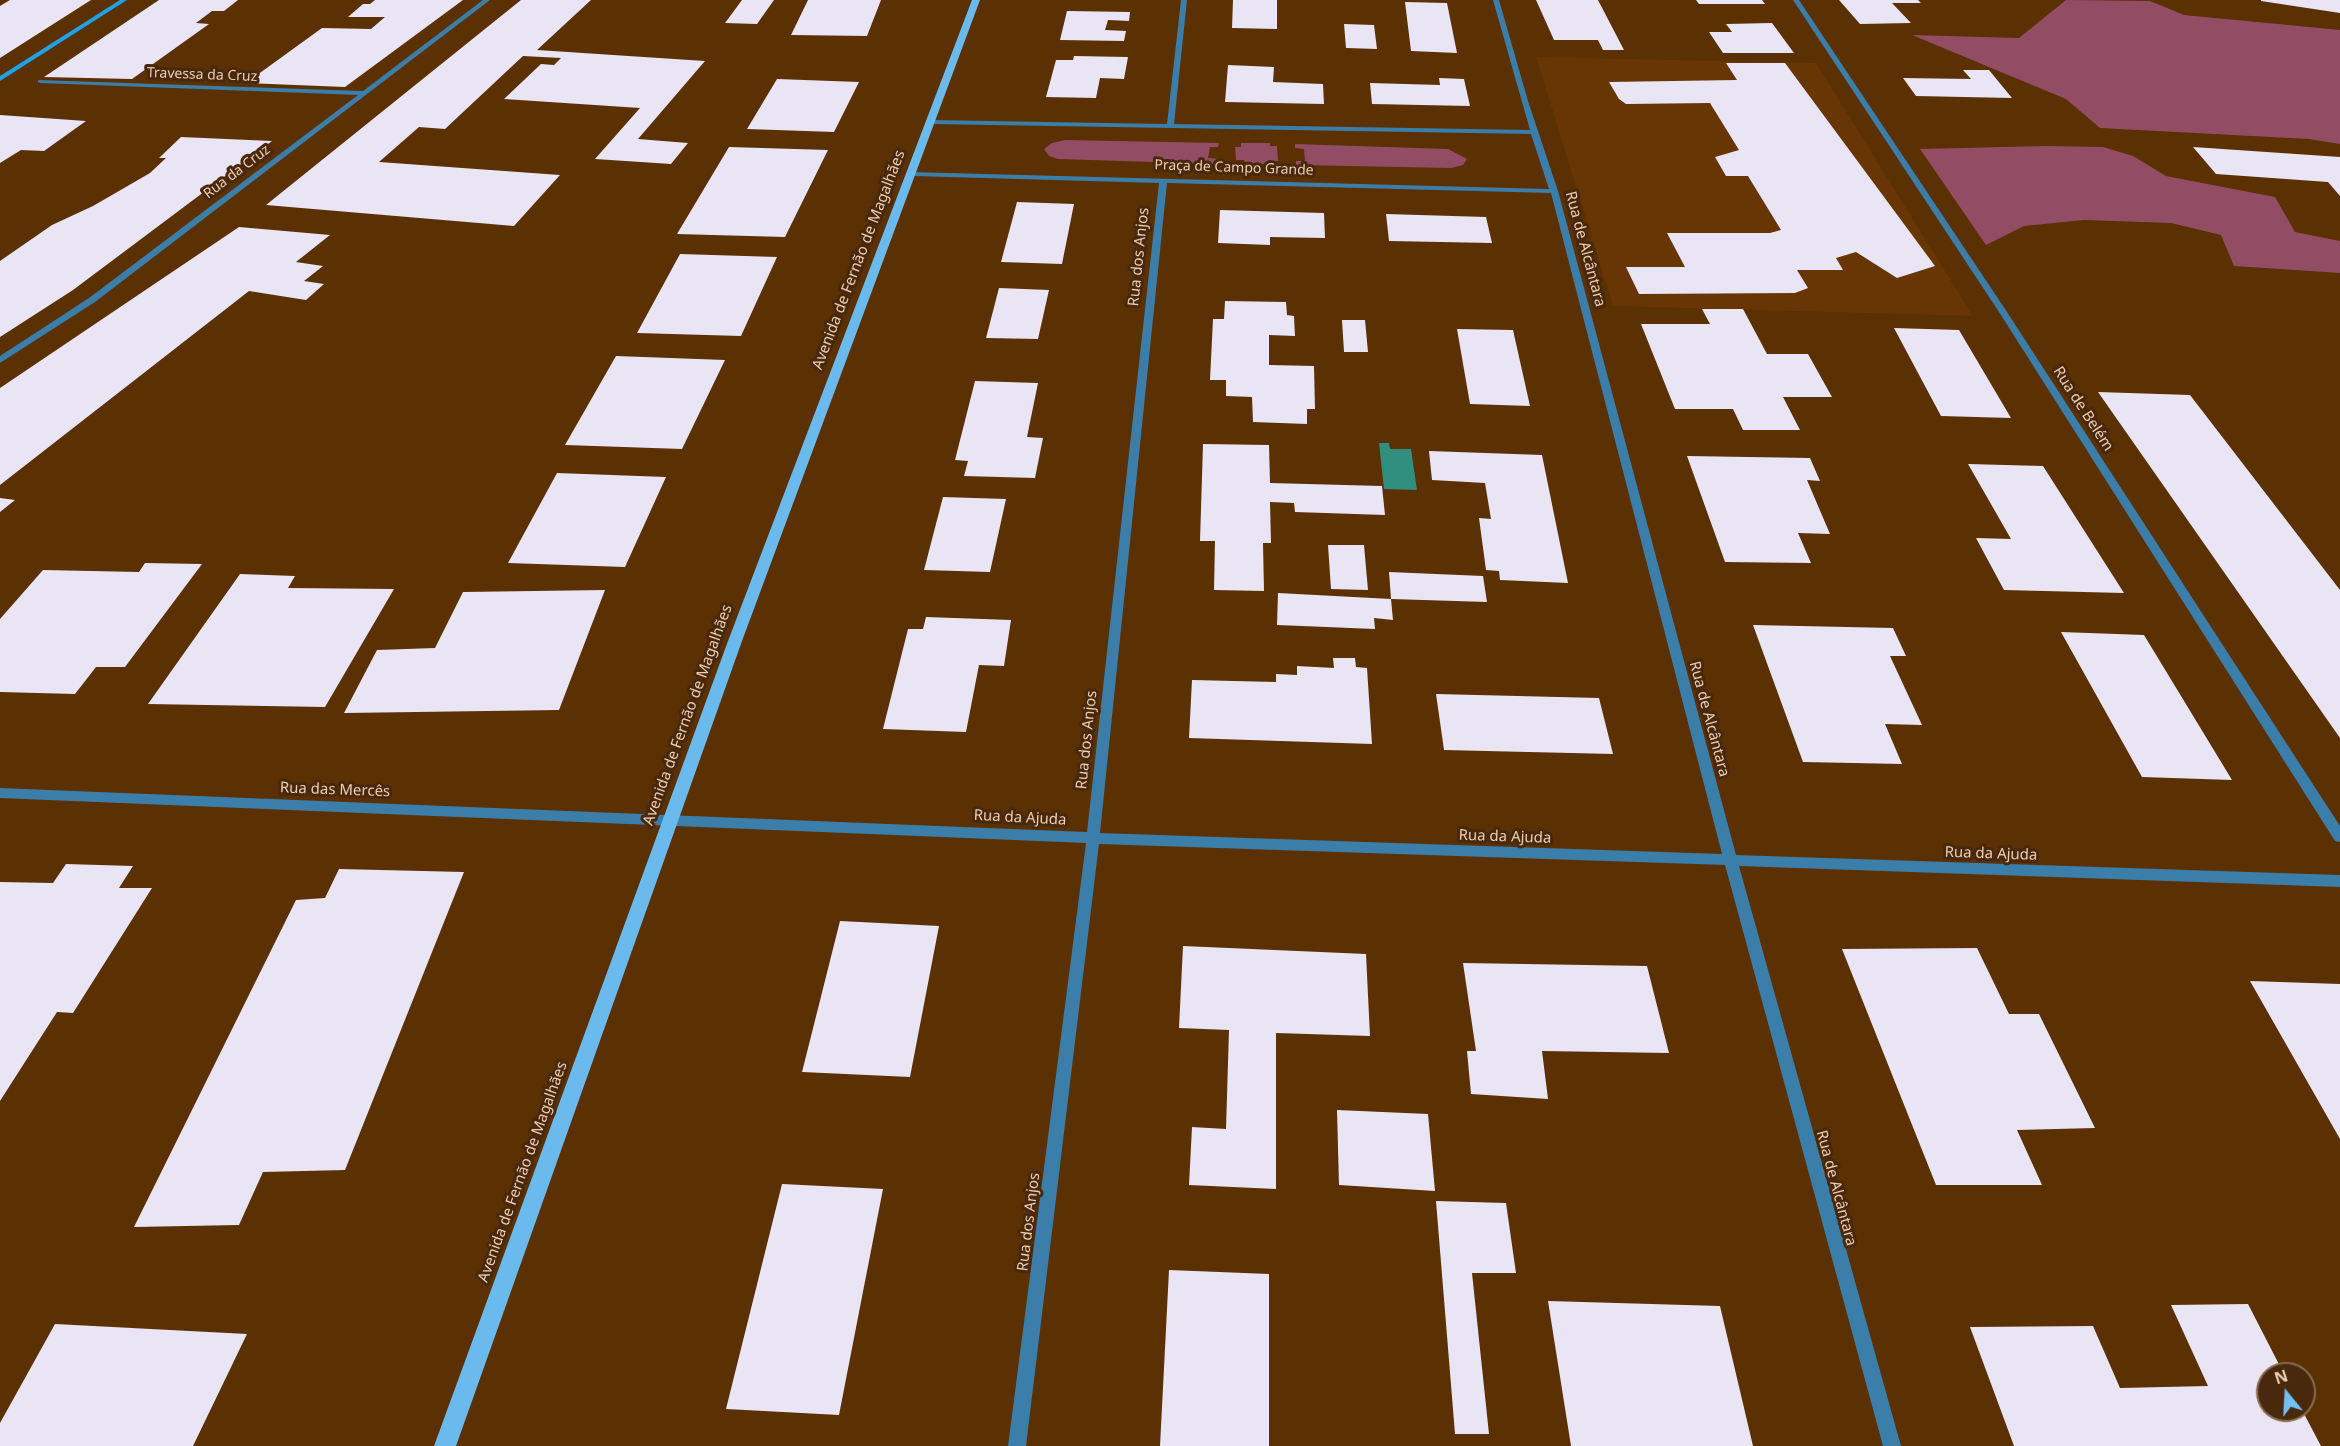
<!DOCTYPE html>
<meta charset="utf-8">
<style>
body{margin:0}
#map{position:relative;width:2340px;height:1446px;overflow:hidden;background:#5b3002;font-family:"Noto Sans",sans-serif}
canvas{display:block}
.north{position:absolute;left:2256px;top:1362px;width:60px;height:60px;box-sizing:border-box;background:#49290d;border:2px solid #8b6a4f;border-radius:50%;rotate:342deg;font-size:16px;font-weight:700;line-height:24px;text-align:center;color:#eeccb2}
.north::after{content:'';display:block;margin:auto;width:21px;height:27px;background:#72c1f5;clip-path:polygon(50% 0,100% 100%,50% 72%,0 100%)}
</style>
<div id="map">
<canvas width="2340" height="1446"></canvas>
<div class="north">N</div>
</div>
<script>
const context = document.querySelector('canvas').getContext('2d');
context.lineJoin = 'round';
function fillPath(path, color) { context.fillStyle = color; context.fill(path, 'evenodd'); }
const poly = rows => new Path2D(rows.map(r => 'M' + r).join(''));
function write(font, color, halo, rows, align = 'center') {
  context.font = font + ' "Noto Sans",sans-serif'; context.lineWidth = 6; context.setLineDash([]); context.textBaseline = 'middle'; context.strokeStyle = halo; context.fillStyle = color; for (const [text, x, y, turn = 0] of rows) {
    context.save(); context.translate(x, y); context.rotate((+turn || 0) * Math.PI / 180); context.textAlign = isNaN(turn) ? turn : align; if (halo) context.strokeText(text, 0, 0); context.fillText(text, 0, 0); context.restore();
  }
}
fillPath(poly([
 [1536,57,1816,63,1973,316,1613,306]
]), '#673604');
fillPath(poly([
 [2066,0,2150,1,2184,15,2340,30,2340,144,2309,139,2100,128,2066,99,1912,35,2019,38],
 [1065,140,1219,143,1218,147,1210,147,1208,158,1219,159,1219,164,1058,159,1049,156,1044,149,1052,143],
 [1241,143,1270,143,1270,146,1277,146,1278,161,1269,161,1269,164,1245,164,1244,160,1236,160,1235,147,1241,147],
 [1295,144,1448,149,1467,159,1463,165,1451,168,1296,165,1296,161,1305,161,1304,149,1295,148],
 [2045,146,2103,147,2133,156,2166,176,2275,197,2295,232,2340,241,2340,273,2234,266,2221,235,2171,223,2084,220,2024,226,1986,245,1920,149]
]), '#924d65');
fillPath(poly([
 [1379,443,1389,443,1390,449,1411,449,1417,490,1384,489]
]), '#308f7e');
fillPath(poly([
 [10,0,91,0,0,58,0,6],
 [159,0,238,0,224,11,212,11,196,23,209,24,132,79,44,77],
 [375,0,463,0,345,87,246,83,322,28,371,29,385,17,348,17,363,4,370,4],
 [521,0,591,0,537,50,705,61,638,139,688,143,671,164,595,159,640,108,504,99,541,64,554,65,561,58,523,56,445,129,419,127,379,162,560,175,514,226,266,205],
 [742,0,774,0,757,24,725,23],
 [808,0,881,0,867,36,791,35],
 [1233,0,1277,0,1277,29,1232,28],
 [1536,0,1598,0,1624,50,1603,50,1598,40,1554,40],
 [1696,0,1762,0,1765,4,1699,4],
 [1839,0,1918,0,1921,3,1892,3,1911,23,1860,24],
 [2261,0,2340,0,2340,13,2261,1],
 [1405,2,1447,3,1457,53,1411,51],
 [1067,11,1130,12,1129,21,1108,20,1105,30,1126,31,1124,41,1060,40],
 [1772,23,1794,53,1723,53,1709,32,1732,32,1726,24],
 [1344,24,1374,25,1377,49,1346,48],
 [1074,56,1128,57,1124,79,1100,78,1096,98,1046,97,1056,60,1073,60],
 [1726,63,1785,63,1935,266,1897,278,1856,252,1836,258,1843,270,1797,270,1808,288,1795,293,1639,294,1626,267,1685,267,1667,233,1770,233,1781,230,1748,176,1726,176,1715,157,1739,150,1710,103,1626,104,1619,99,1609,82,1737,80],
 [1228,65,1274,67,1273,82,1323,84,1324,104,1225,102],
 [1963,70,1989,70,2012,98,1916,96,1903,78,1971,79],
 [1439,78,1464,79,1470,106,1372,104,1370,83,1440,85],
 [777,79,859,82,834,132,747,129],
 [0,115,86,121,44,151,21,150,0,163],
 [181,137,272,141,73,290,0,337,0,261,52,225,93,206,150,173,166,158,159,158],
 [729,147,828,150,785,237,677,234],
 [2193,147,2340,157,2340,196,2328,182,2216,174],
 [1017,202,1074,204,1062,264,1001,262],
 [1220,210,1324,213,1325,238,1270,237,1270,245,1218,243],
 [1386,214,1486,217,1492,243,1389,241],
 [239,227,330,235,296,262,323,266,304,281,324,284,306,300,249,291,0,485,0,388],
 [680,254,777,257,741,336,637,333],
 [999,288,1049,290,1038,339,986,338],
 [1225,301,1286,302,1287,315,1294,316,1295,336,1269,335,1269,365,1314,366,1315,409,1307,409,1307,424,1253,422,1252,397,1226,396,1226,380,1210,380,1213,319,1224,319],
 [1702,309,1743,309,1767,354,1808,354,1832,397,1783,397,1800,430,1743,430,1733,409,1675,409,1641,324,1710,324],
 [1342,320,1365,320,1368,352,1344,352],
 [1894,328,1959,330,2011,418,1941,416],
 [1457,329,1513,330,1530,406,1470,404],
 [616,356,725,360,682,449,565,445],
 [975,381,1038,383,1027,437,1043,438,1035,478,964,476,968,461,955,460],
 [2098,392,2190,395,2340,590,2340,738],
 [1203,444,1269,445,1270,483,1382,486,1385,515,1295,512,1294,503,1270,502,1271,543,1263,543,1264,591,1214,590,1215,541,1200,541],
 [1429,451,1542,455,1568,583,1500,580,1499,571,1486,570,1479,518,1491,519,1485,483,1432,480],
 [1687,456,1810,458,1820,481,1807,480,1830,534,1798,533,1811,563,1725,562],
 [1968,464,2043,466,2124,593,2004,590,1976,538,2011,539],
 [557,473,666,477,625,567,508,563],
 [943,497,1006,499,990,572,924,570],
 [0,498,15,500,0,512],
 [1328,545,1364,545,1368,590,1331,589],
 [145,563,202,564,125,667,96,667,75,694,0,692,0,619,43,570,139,572],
 [1389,572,1483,576,1487,602,1391,599],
 [240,574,295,576,288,588,394,589,325,707,148,704],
 [605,590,559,710,344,713,377,650,435,648,463,592],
 [1278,593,1391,599,1393,620,1374,618,1375,629,1277,625],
 [926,617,1011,620,1004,666,979,665,966,732,883,729,908,629,923,629],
 [1753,625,1893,628,1906,656,1890,656,1922,725,1885,724,1902,764,1803,762],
 [2061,632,2144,635,2232,780,2142,777],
 [1333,658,1355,658,1356,667,1367,668,1372,744,1189,738,1192,680,1276,682,1276,674,1297,675,1297,666,1334,668],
 [1436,694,1599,698,1613,754,1444,750],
 [66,864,133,866,119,888,152,888,73,1013,57,1012,0,1101,0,882,53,883],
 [339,869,464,872,345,1170,263,1172,239,1225,134,1227,296,900,325,898],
 [840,921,939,926,910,1077,802,1072],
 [1183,946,1366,954,1370,1036,1276,1033,1276,1189,1189,1185,1192,1127,1226,1129,1229,1030,1179,1028],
 [1977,948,2009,1014,2039,1014,2095,1128,2017,1130,2042,1185,1936,1185,1842,949],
 [1463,963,1647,966,1669,1053,1542,1051,1548,1099,1471,1094,1467,1051,1476,1051],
 [2250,981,2340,984,2340,1139],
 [1337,1110,1428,1114,1435,1191,1339,1185],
 [782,1184,883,1189,839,1415,726,1409],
 [1436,1201,1506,1203,1516,1273,1472,1273,1489,1434,1455,1434],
 [1169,1270,1269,1274,1269,1446,1160,1446],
 [1548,1301,1720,1306,1753,1446,1571,1446],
 [2248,1304,2284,1374,2268,1374,2268,1410,2302,1410,2321,1446,2014,1446,1970,1327,2093,1326,2120,1388,2208,1386,2171,1305],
 [55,1324,247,1334,193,1446,0,1446,0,1423]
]), '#e9e5f4');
fillPath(poly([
 [483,0,490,0,95,302,0,363,0,356,89,298,358,95,40,83,38,82,38,80,363,91,483,0],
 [1181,0,1187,0,1174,124,1530,130,1493,0,1499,0,1528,101,1558,191,1736,855,2340,875,2340,887,1739,866,1901,1446,1883,1446,1725,865,1099,844,1026,1446,1008,1446,1086,843,0,798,0,788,1087,832,1159,183,913,176,910,176,910,172,1549,189,1531,134,931,124,927,122,931,120,1167,124,1181,0],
 [1167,183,1551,193,1722,854,1100,833,1167,183],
 [1793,0,1799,0,2007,312,2340,826,2340,842,2335,841,1999,312,1793,0]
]), '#3a7ea9');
fillPath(poly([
 [120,0,127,0,0,81,0,76,120,0]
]), '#20a2e6');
fillPath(poly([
 [972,0,980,0,742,641,456,1446,434,1446,728,641,972,0]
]), '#6abaee');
write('14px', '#eeccb2', '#49290d', [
 ["Travessa da Cruz",202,75,2],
 ["Praça de Campo Grande",1234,168,2],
 ["Rua da Cruz",237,172,-37]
]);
write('15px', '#eeccb2', '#49290d', [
 ["Rua de Alcântara",1585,249,75],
 ["Rua dos Anjos",1139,257,-84],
 ["Avenida de Fernão de Magalhães",859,260,-69],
 ["Rua de Belém",2083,409,57],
 ["Avenida de Fernão de Magalhães",688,715,-70],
 ["Rua de Alcântara",1709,719,75],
 ["Rua dos Anjos",1087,740,-84],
 ["Rua das Mercês",335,790,2],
 ["Rua da Ajuda",1020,818,3],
 ["Rua da Ajuda",1505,837,2],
 ["Rua da Ajuda",1991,854,2],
 ["Avenida de Fernão de Magalhães",523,1172,-70],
 ["Rua de Alcântara",1836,1188,75],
 ["Rua dos Anjos",1029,1222,-83]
]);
</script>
